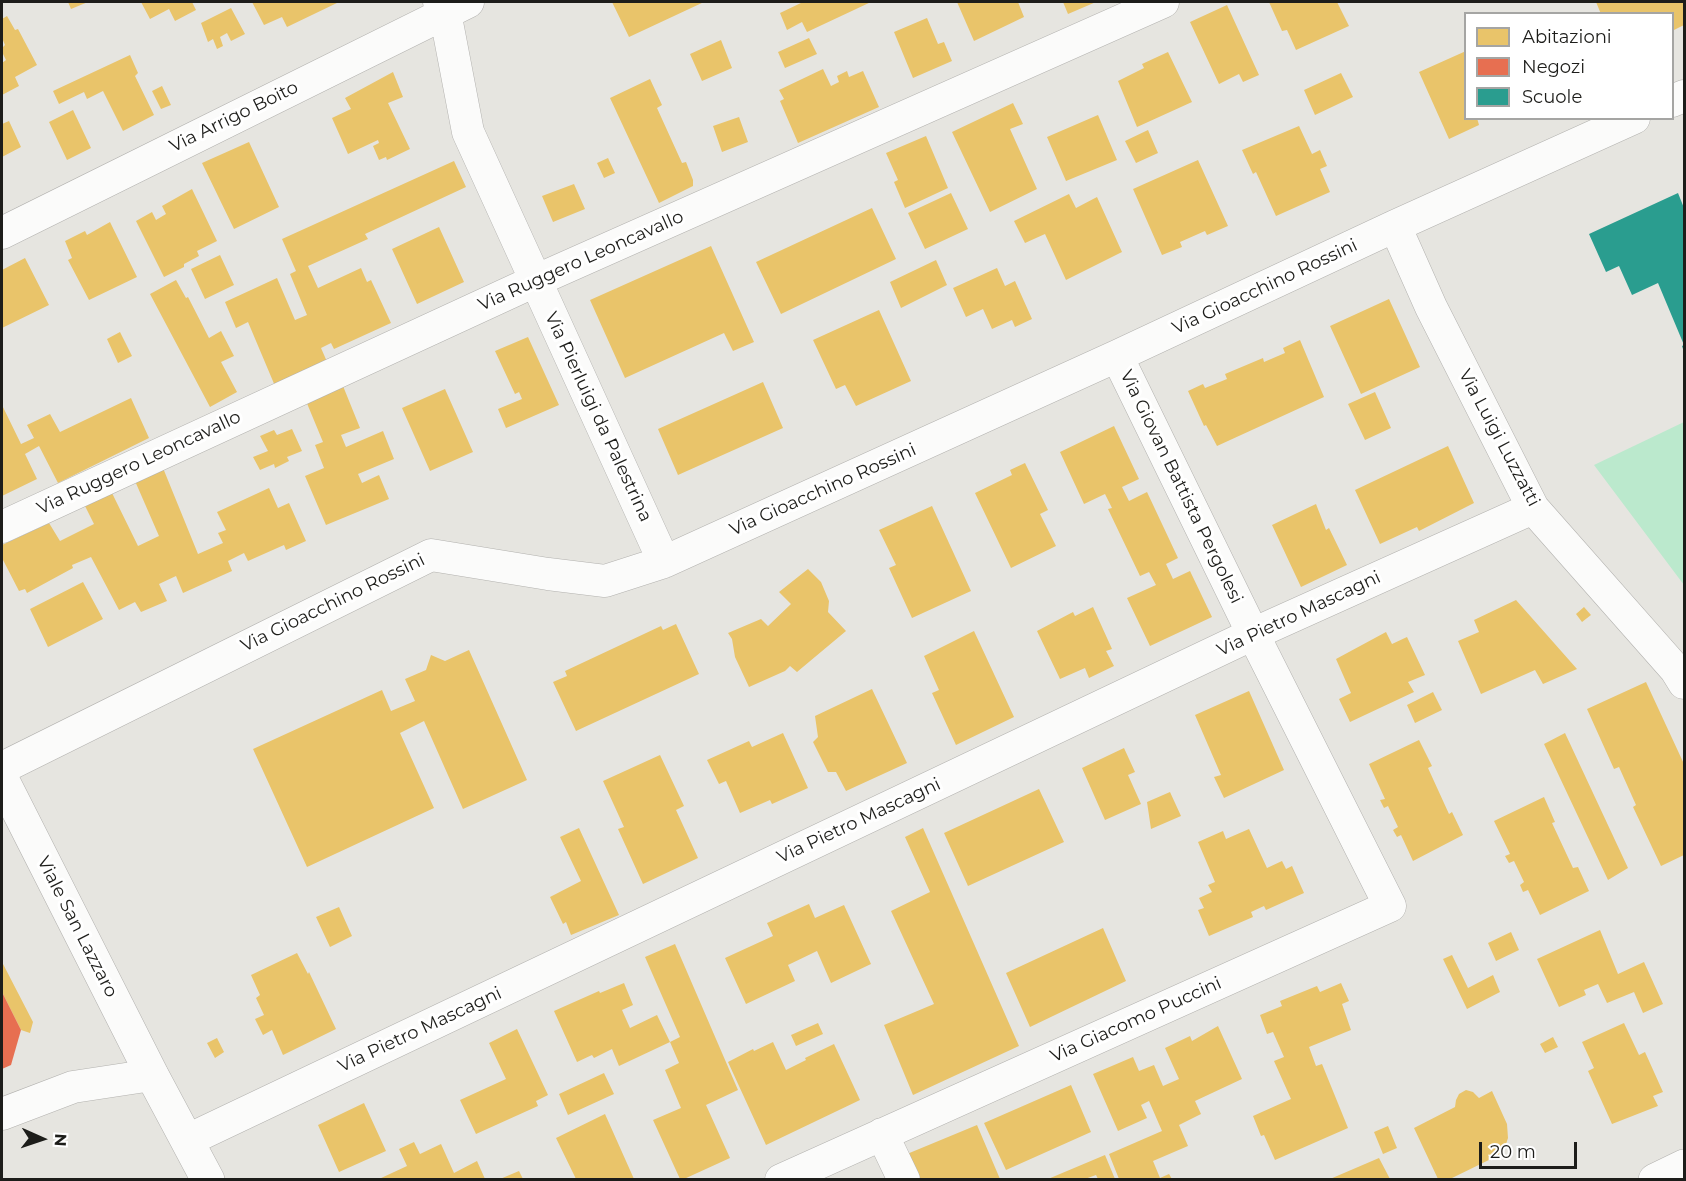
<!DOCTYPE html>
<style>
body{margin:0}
#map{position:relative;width:1686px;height:1181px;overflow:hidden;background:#e6e5e0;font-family:Montserrat,sans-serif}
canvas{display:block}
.frame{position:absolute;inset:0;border:3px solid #1d1d1a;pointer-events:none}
.legend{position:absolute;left:1464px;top:12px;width:210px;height:108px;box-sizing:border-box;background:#fff;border:2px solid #a5a5a3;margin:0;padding:8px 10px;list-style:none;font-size:18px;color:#1d1d1a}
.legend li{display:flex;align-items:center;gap:12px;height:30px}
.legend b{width:30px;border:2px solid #a5a5a3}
.north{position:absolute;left:12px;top:1109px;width:60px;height:60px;-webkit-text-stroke:4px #fff;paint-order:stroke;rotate:93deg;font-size:16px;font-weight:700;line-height:24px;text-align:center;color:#1d1d1a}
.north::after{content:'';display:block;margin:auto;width:21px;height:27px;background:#1d1d1a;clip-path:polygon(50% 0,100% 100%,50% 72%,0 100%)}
.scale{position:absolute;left:1479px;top:1142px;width:98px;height:27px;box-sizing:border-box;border:3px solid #1d1d1a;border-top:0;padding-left:8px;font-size:18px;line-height:21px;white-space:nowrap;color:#1d1d1a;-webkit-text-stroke:4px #fff;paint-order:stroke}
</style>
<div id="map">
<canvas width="1686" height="1181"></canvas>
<div class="frame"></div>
<ul class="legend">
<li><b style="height:16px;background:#e9c46a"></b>Abitazioni</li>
<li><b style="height:16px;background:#e76f51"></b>Negozi</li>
<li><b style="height:16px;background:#2a9d8f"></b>Scuole</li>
</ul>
<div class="north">N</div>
<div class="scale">20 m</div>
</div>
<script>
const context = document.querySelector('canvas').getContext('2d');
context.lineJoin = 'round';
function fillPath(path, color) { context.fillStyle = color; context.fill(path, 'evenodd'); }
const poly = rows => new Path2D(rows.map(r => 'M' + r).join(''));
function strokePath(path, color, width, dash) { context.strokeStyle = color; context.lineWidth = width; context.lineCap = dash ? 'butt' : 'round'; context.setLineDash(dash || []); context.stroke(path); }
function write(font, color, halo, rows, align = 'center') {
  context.font = font + ' Montserrat,sans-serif'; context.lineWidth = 6; context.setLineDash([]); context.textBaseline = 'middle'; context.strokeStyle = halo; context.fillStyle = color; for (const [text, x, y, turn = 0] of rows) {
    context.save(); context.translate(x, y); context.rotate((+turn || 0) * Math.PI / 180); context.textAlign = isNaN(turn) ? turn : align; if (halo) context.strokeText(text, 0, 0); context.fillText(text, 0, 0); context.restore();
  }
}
fillPath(poly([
 [1684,422,1684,585,1594,465]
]), '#bbe9cd');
fillPath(poly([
 [68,2,88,2,71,9],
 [141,2,192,2,196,10,175,21,169,9,150,19],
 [252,2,339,2,287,27,282,17,264,25],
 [612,2,704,2,629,37],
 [803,2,871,2,807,32,802,22,787,30,780,13],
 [957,2,1018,2,1024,17,974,41],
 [1063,2,1096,2,1068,14],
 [1269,2,1337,2,1349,26,1296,50,1287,30,1282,31],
 [1596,2,1684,2,1684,25,1672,31,1672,14,1601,14],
 [1227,5,1259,75,1243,82,1239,74,1219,84,1190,22],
 [231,8,245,34,231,41,227,33,220,37,223,46,217,49,213,39,208,42,201,23],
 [7,16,15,30,18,29,37,65,15,77,19,86,2,95,2,63,6,60,2,52,2,48,5,45,2,38,2,19],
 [927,18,938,44,944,42,952,61,913,78,894,32],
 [809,38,817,54,785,68,778,52],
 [721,40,732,68,702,81,690,54],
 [1466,51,1466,118,1477,118,1479,125,1449,139,1419,72],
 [1168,52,1192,102,1137,127,1118,81,1144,68,1142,64],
 [130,55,138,73,135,76,154,115,123,131,103,91,87,99,84,92,59,104,53,91],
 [823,69,831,86,839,82,837,76,847,71,849,77,863,71,879,107,798,143,780,101,784,99,779,90],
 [393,72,403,97,388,103,410,149,387,160,386,157,379,160,373,146,379,143,378,140,348,154,332,118,351,109,345,98],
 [1341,73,1353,97,1315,115,1304,90],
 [650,79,662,105,657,108,682,163,686,162,693,180,693,186,659,203,610,98],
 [162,86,171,105,161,109,152,91],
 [1013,103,1023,124,1010,129,1037,189,990,212,952,132],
 [73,110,91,148,67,160,49,122],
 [1098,115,1117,160,1066,181,1047,137],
 [739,117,748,142,722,152,713,126],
 [9,121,21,147,2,157,2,124],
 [1299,126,1312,154,1320,150,1327,166,1320,169,1330,192,1276,216,1256,172,1253,174,1242,150],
 [1148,130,1158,153,1136,163,1125,141],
 [926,136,948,188,905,208,894,182,898,180,886,153],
 [249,142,279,207,234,229,202,163],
 [608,158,615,173,604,178,597,163],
 [1198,160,1228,226,1207,235,1205,231,1180,242,1182,247,1162,255,1133,189],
 [454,161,466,187,365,234,368,239,308,266,318,288,361,268,367,282,371,280,391,323,334,349,331,343,321,348,328,364,275,386,248,322,236,328,225,302,277,278,295,320,307,315,290,274,296,271,282,239],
 [574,184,585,209,553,222,542,196],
 [192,189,217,241,197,251,199,256,184,264,184,267,164,277,136,221,152,212,156,220,166,214,162,206],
 [951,193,968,229,925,249,908,213],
 [1069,194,1076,208,1097,197,1122,252,1066,280,1045,234,1025,243,1014,221],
 [872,208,896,259,781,314,756,262],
 [110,222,137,277,89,300,68,260,72,258,65,241,85,231,87,235],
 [439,227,464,282,417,304,392,249],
 [711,246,754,342,733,351,724,333,625,378,590,300],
 [220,255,234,285,205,299,191,269],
 [25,258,49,305,2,328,2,270],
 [936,260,947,285,901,308,890,282],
 [997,268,1005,286,1015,281,1032,319,1015,327,1012,320,992,329,983,309,966,317,953,288],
 [176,280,186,298,188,297,209,338,221,331,234,356,221,362,237,392,210,407,150,294],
 [1389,299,1420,367,1361,394,1330,326],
 [879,310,911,381,856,406,845,385,836,389,813,340],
 [120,332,132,356,118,363,107,339],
 [528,337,559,405,506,428,498,409,522,399,519,392,515,394,495,351],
 [1300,340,1324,397,1217,446,1206,425,1204,426,1188,391,1203,384,1205,388,1227,379,1225,374,1263,358,1264,362,1285,353,1283,348],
 [763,382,783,428,678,475,658,429],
 [343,386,360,428,341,435,346,447,383,431,394,459,358,474,362,483,379,475,389,499,326,525,305,476,324,468,315,445,323,442,306,401],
 [445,389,473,452,430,471,402,408],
 [1375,392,1391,428,1365,440,1348,404],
 [131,398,149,438,58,483,39,446,25,454,37,479,2,496,2,405,21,444,34,438,27,425,50,414,60,432],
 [1114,426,1139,479,1122,487,1129,501,1147,492,1178,558,1166,564,1173,579,1190,571,1212,617,1150,646,1127,598,1156,585,1149,572,1140,576,1108,509,1112,508,1105,494,1084,504,1060,452],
 [292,429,302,451,287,457,289,461,275,468,274,464,260,470,253,457,268,451,260,436,274,430,277,435],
 [1448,446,1474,503,1419,531,1417,527,1380,544,1355,490],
 [1025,463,1048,510,1040,514,1056,546,1011,568,975,493,1012,475,1010,470],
 [163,468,198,554,223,543,218,533,226,530,217,512,269,488,278,508,289,503,306,541,286,550,284,545,248,561,244,553,228,561,232,571,183,593,176,576,159,584,167,601,141,612,135,602,119,610,91,557,72,565,73,568,27,593,25,589,19,591,2,558,2,545,49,523,60,541,94,524,85,506,112,493,138,546,159,536,135,481],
 [1316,504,1326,530,1329,528,1347,565,1301,587,1272,525],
 [932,506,971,591,912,618,889,568,896,565,879,530],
 [808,569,821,582,829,601,828,612,846,631,797,672,790,666,785,671,749,687,735,657,732,639,728,633,761,619,768,626,791,604,779,592],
 [83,582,103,619,48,647,30,609],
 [1516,600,1577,669,1543,684,1535,670,1481,694,1458,641,1479,632,1474,620],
 [1093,607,1112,649,1106,651,1114,666,1089,678,1085,668,1060,679,1037,631,1073,612,1075,616],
 [1584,607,1591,615,1582,622,1576,614],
 [676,624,699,674,576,731,553,682,567,676,565,671,661,626,663,630],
 [974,631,1014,717,956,745,932,693,939,690,924,656],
 [1386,632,1392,644,1407,637,1425,675,1408,682,1414,692,1350,722,1339,699,1351,693,1336,659],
 [469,650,527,780,463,809,424,721,400,733,434,808,307,867,253,749,382,690,391,711,415,701,405,679,426,670,431,655,445,661],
 [1646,682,1684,764,1684,855,1661,866,1633,807,1636,805,1619,767,1614,769,1587,709],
 [872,689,907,763,846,791,836,772,828,772,813,742,818,737,815,716],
 [1249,691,1284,770,1224,798,1214,777,1221,775,1195,715],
 [1433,692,1442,710,1415,723,1407,705],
 [783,733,808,788,772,804,770,800,740,813,726,781,719,784,707,760,749,741,752,747],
 [1565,733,1628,868,1608,880,1544,744],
 [1419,740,1432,766,1428,768,1449,814,1452,812,1463,835,1413,861,1401,835,1397,837,1393,830,1398,827,1388,806,1384,808,1380,800,1385,799,1369,764],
 [1124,748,1135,772,1128,775,1141,804,1105,820,1082,768],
 [660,755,684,806,676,810,698,858,643,884,618,829,624,827,603,781],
 [1039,789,1064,842,968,886,944,833],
 [1170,792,1181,816,1151,829,1147,802],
 [1544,797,1555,822,1552,823,1573,868,1578,867,1589,891,1540,915,1528,890,1523,892,1520,885,1524,882,1514,861,1509,863,1505,856,1510,854,1494,821],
 [579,828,619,915,571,935,566,922,563,924,550,897,581,881,560,837],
 [923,828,1019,1046,913,1095,884,1025,934,1004,891,911,930,892,905,837],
 [1249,829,1267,868,1282,861,1286,869,1292,866,1304,893,1266,910,1264,906,1251,912,1253,917,1209,936,1198,910,1204,908,1199,898,1212,892,1208,885,1215,882,1198,842,1223,831,1226,839],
 [809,904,815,918,844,905,871,964,831,983,817,951,788,965,795,981,746,1004,725,958,773,936,767,923],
 [339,907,352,936,330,947,316,917],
 [1103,928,1126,981,1030,1027,1006,973],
 [1600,930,1618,974,1644,962,1663,1004,1643,1013,1634,992,1607,1003,1598,984,1584,990,1586,995,1559,1007,1537,959],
 [1511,932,1519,950,1496,961,1488,943],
 [675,944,738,1090,706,1105,730,1158,684,1179,680,1179,653,1120,681,1108,665,1070,679,1063,670,1042,680,1037,645,957],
 [297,953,308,974,309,972,336,1029,283,1055,272,1030,263,1035,255,1019,264,1015,256,998,260,995,251,975],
 [1452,955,1468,988,1493,975,1500,992,1467,1009,1443,959],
 [2,962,33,1022,30,1033,21,1030,2,992],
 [624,983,633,1005,622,1010,630,1028,657,1015,670,1042,619,1066,612,1049,594,1058,592,1055,577,1062,554,1011,599,991,600,993],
 [1341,983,1349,1001,1342,1004,1351,1030,1309,1047,1316,1066,1322,1064,1348,1128,1275,1160,1264,1135,1261,1136,1253,1116,1291,1099,1274,1061,1284,1057,1273,1032,1267,1034,1260,1015,1282,1006,1280,1001,1317,986,1320,992],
 [818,1023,823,1034,796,1046,791,1035],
 [1624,1023,1639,1055,1645,1052,1663,1092,1653,1096,1658,1106,1612,1124,1588,1071,1594,1068,1582,1042],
 [1218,1026,1242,1079,1195,1101,1201,1114,1179,1125,1188,1146,1153,1161,1160,1178,1169,1174,1172,1179,1119,1179,1109,1154,1162,1131,1149,1101,1141,1105,1147,1118,1118,1131,1093,1074,1133,1057,1139,1071,1154,1065,1163,1086,1179,1079,1165,1048,1190,1036,1192,1041],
 [517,1029,548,1095,536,1101,538,1106,476,1134,460,1100,506,1079,489,1043],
 [1553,1037,1558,1047,1545,1053,1540,1044],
 [217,1038,224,1052,215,1058,207,1043],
 [773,1042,786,1070,806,1060,805,1058,834,1044,860,1100,766,1145,728,1062,753,1049,754,1051],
 [604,1073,614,1094,568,1115,559,1094],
 [1071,1085,1091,1132,1006,1170,984,1123],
 [1466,1090,1473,1092,1479,1098,1492,1091,1507,1124,1508,1138,1506,1144,1503,1152,1495,1157,1450,1179,1438,1179,1414,1128,1455,1107,1456,1100,1459,1094],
 [364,1103,386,1151,339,1172,318,1125],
 [605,1114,634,1179,576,1179,556,1138],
 [977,1125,1000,1179,918,1179,907,1154],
 [1388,1126,1397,1148,1383,1154,1374,1132],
 [414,1142,420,1154,441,1144,454,1173,477,1161,485,1179,379,1179,407,1166,399,1149],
 [1105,1155,1115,1179,1098,1179,1096,1175,1085,1179,1048,1179],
 [1379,1158,1390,1179,1330,1179],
 [519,1171,523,1179,500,1179]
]), '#e9c46a');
fillPath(poly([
 [2,992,21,1030,11,1065,2,1069]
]), '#e76f51');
fillPath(poly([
 [1678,193,1684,208,1684,352,1682,346,1684,345,1658,283,1632,295,1619,266,1606,272,1589,234]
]), '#2a9d8f');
const minor = poly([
 [439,2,445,12,468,132,664,562],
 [1672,101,1684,96],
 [1395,226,1431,307,1533,508,1676,670,1684,683],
 [2,233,468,2],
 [2,527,535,281,1163,2],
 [2,768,431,555,548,574,605,581,664,562,1117,356,1395,226,1634,118],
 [2,1114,73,1087,152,1075],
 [882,1134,904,1180],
 [188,1140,1253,634,1533,508],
 [781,1180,1390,906,1253,634,1117,356]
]);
const tertiary = poly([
 [1655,1180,1684,1166]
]);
const secondary = poly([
 [2,779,152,1075,208,1180]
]);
strokePath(minor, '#b2b1ae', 33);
strokePath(tertiary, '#b2b1ae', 34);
strokePath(secondary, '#b2b1ae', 34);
strokePath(minor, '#fbfbfa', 32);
strokePath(tertiary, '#fbfbfa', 33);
strokePath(secondary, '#fbfbfa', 33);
write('18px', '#1d1d1a', '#fff', [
 ["Via Arrigo Boito",234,117,-26],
 ["Via Ruggero Leoncavallo",581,261,-24],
 ["Via Gioacchino Rossini",1265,287,-25],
 ["Via Pierluigi da Palestrina",598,417,65],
 ["Via Luigi Luzzatti",1499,438,62],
 ["Via Ruggero Leoncavallo",139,463,-25],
 ["Via Giovan Battista Pergolesi",1181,487,64],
 ["Via Gioacchino Rossini",823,490,-24],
 ["Via Gioacchino Rossini",333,603,-26],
 ["Via Pietro Mascagni",1299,614,-25],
 ["Via Pietro Mascagni",859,821,-25],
 ["Viale San Lazzaro",77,927,63],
 ["Via Giacomo Puccini",1136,1020,-24],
 ["Via Pietro Mascagni",420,1030,-25]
]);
</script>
